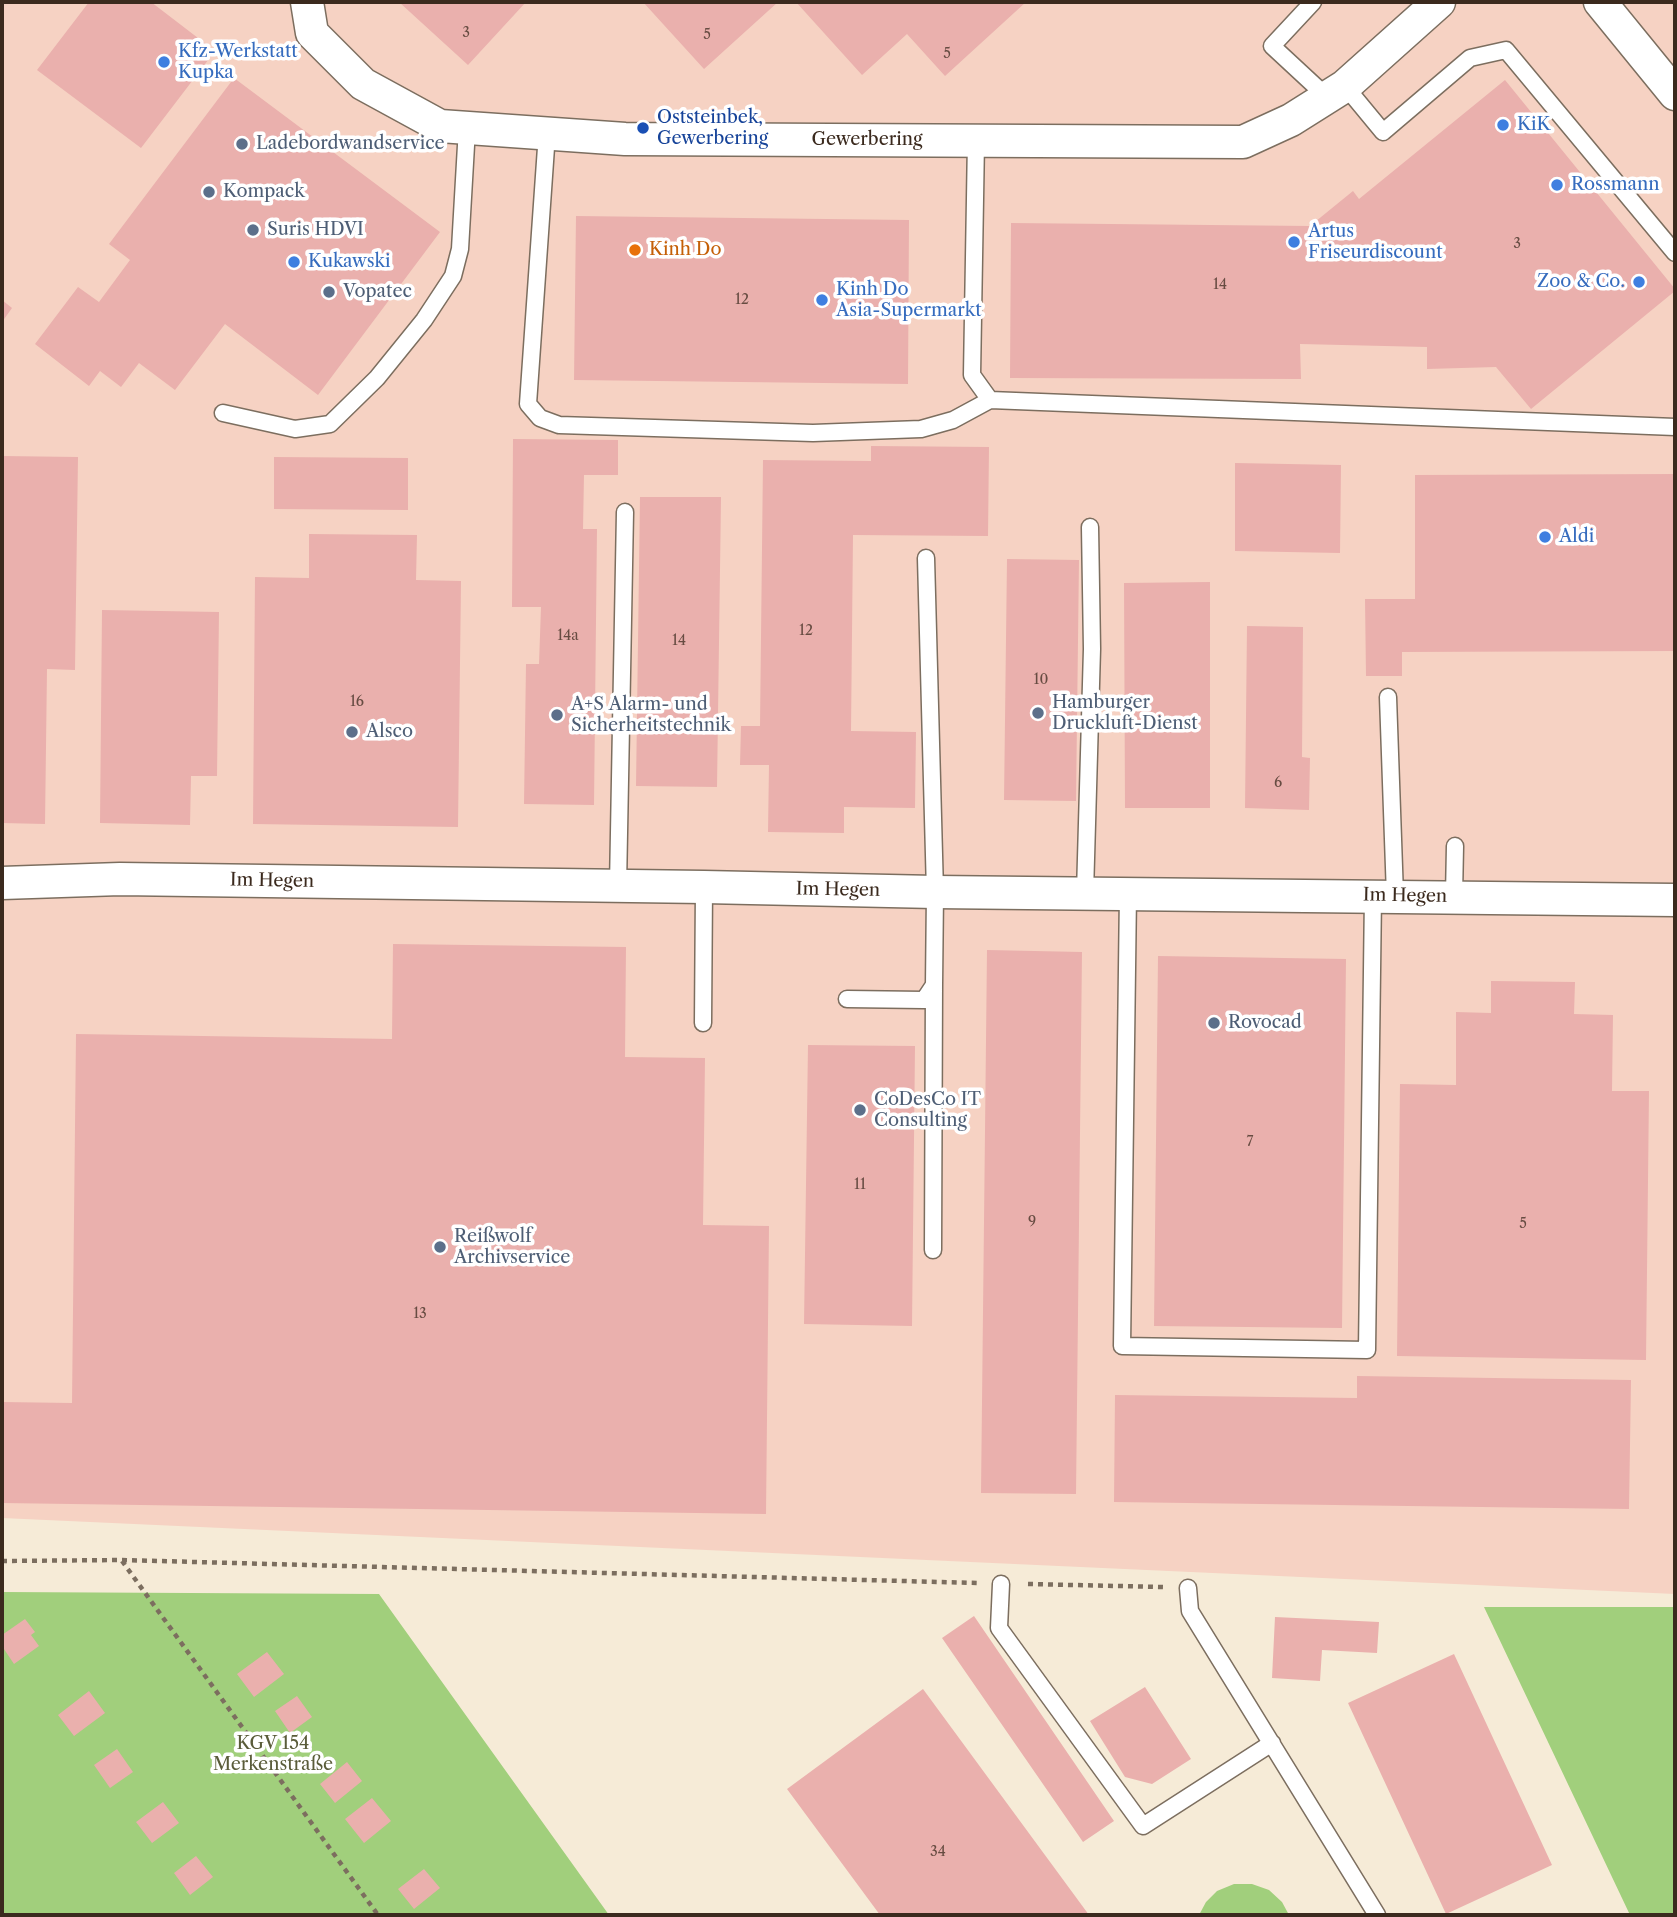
<!DOCTYPE html>
<meta charset="utf-8">
<style>
body{margin:0}
#map{position:relative;width:1677px;height:1917px;overflow:hidden;background:#f6ebd7;font-family:"Libre Caslon Text",serif}
canvas{display:block}
.frame{position:absolute;inset:0;border:4px solid #3b2a1e;pointer-events:none}
</style>
<div id="map">
<canvas width="1677" height="1917"></canvas>
<div class="frame"></div>
</div>
<script>
const context = document.querySelector('canvas').getContext('2d');
context.lineJoin = 'round';
function fillPath(path, color) { context.fillStyle = color; context.fill(path, 'evenodd'); }
const poly = rows => new Path2D(rows.map(r => 'M' + r).join(''));
function strokePath(path, color, width, dash) { context.strokeStyle = color; context.lineWidth = width; context.lineCap = dash ? 'butt' : 'round'; context.setLineDash(dash || []); context.stroke(path); }
function write(font, color, halo, rows, align = 'center') {
  context.font = font + ' "Libre Caslon Text",serif'; context.lineWidth = 7; context.setLineDash([]); context.textBaseline = 'middle'; context.strokeStyle = halo; context.fillStyle = color; for (const [text, x, y, turn = 0] of rows) {
    context.save(); context.translate(x, y); context.rotate((+turn || 0) * Math.PI / 180); context.textAlign = isNaN(turn) ? turn : align; if (halo) context.strokeText(text, 0, 0); context.fillText(text, 0, 0); context.restore();
  }
}
fillPath(poly([
 [2,2,1675,2,1675,1594,2,1518]
]), '#f6d2c3');
fillPath(poly([
 [2,1592,379,1594,609,1915,2,1915],
 [1484,1607,1675,1607,1675,1915,1630,1915],
 [1234,1884,1252,1884,1269,1890,1282,1902,1289,1915,1199,1915,1206,1902,1217,1891]
]), '#a1cf7c');
fillPath(poly([
 [89,2,151,2,215,51,141,148,37,70],
 [399,2,526,2,468,65],
 [643,2,778,2,704,69],
 [796,2,1026,2,945,76,907,34,862,75],
 [234,78,440,232,318,395,225,324,175,390,139,363,121,387,100,371,89,386,35,344,78,287,99,302,130,260,109,244],
 [1505,80,1675,289,1675,291,1531,409,1496,367,1427,369,1427,347,1300,344,1301,379,1010,378,1011,223,1310,226,1353,191,1359,199],
 [576,216,909,220,908,384,574,380],
 [2,300,12,308,2,322],
 [513,439,618,440,618,475,584,475,583,529,597,529,594,805,524,804,526,664,539,664,541,607,512,607],
 [871,446,989,447,988,536,853,535,851,731,916,732,915,808,844,807,844,833,768,832,769,765,740,765,741,726,760,726,763,460,871,461],
 [2,456,78,457,75,670,47,669,45,824,2,823],
 [274,457,408,458,408,510,274,509],
 [1235,463,1341,465,1340,553,1235,551],
 [1675,474,1675,651,1402,652,1402,676,1366,676,1365,599,1415,599,1415,475],
 [640,497,721,497,717,787,636,786],
 [309,534,417,535,416,580,461,581,458,827,253,824,255,577,309,578],
 [1007,559,1079,560,1076,801,1004,800],
 [1210,582,1210,808,1125,808,1124,583],
 [102,610,219,612,217,776,191,776,190,825,100,823],
 [1247,626,1303,627,1302,757,1310,758,1309,810,1245,808],
 [393,944,626,947,625,1057,705,1058,703,1225,769,1226,766,1514,2,1503,2,1402,72,1403,76,1034,392,1039],
 [987,950,1082,952,1076,1494,981,1493],
 [1158,956,1346,959,1342,1328,1154,1326],
 [1491,981,1575,982,1574,1014,1613,1015,1612,1091,1649,1091,1646,1360,1397,1356,1400,1084,1456,1085,1456,1012,1491,1013],
 [808,1045,915,1046,912,1326,804,1324],
 [1357,1376,1631,1380,1629,1509,1114,1502,1115,1395,1357,1398],
 [974,1616,1114,1821,1083,1842,942,1638],
 [1275,1617,1379,1622,1377,1653,1322,1650,1320,1681,1272,1678],
 [25,1619,35,1632,31,1635,39,1646,14,1664,2,1646,2,1635],
 [267,1652,284,1674,254,1697,237,1674],
 [1454,1654,1552,1865,1446,1914,1348,1703],
 [1145,1687,1191,1759,1152,1784,1125,1777,1090,1721],
 [923,1689,1089,1915,880,1915,787,1789],
 [89,1691,105,1713,74,1736,58,1715],
 [297,1696,312,1717,290,1733,275,1711],
 [117,1749,133,1772,110,1788,94,1765],
 [347,1762,362,1781,335,1803,320,1784],
 [372,1798,391,1821,364,1843,345,1819],
 [163,1802,179,1823,152,1843,136,1822],
 [196,1856,213,1877,190,1895,174,1873],
 [424,1869,440,1888,414,1909,398,1889]
]), '#eab0ad');
const service = poly([
 [1313,2,1272,46,1327,97],
 [1345,86,1383,132,1470,58,1506,50,1675,253],
 [547,133,528,404,540,418,559,425,813,433,921,429,953,420,990,400],
 [976,140,972,375,990,400,1675,427],
 [223,413,295,429,330,424,377,378,424,320,453,276,460,249,467,128],
 [1388,697,1395,896],
 [618,886,625,512],
 [1085,893,1092,649,1090,527],
 [1128,893,1122,1346,1367,1350,1373,895],
 [1454,896,1455,846],
 [847,999,924,1000,934,985,935,892,926,558],
 [703,1023,704,887],
 [933,1250,934,985],
 [1001,1584,999,1628,1143,1826,1272,1743],
 [1188,1588,1190,1611,1377,1915]
]);
const minor = poly([
 [307,2,312,33,363,84,440,126,625,139,1243,142,1291,120,1345,86,1439,2],
 [1600,2,1675,94],
 [2,883,120,879,704,887,935,892,1675,900]
]);
strokePath(service, '#7c6e5f', 19);
strokePath(minor, '#7c6e5f', 35);
strokePath(poly([
 [2,1561,122,1560,977,1583],
 [122,1561,378,1915],
 [1028,1584,1163,1587]
]), '#7c6e5f', 4.5, [5, 5]);
strokePath(service, '#fff', 16);
strokePath(minor, '#fff', 32);
for (const [x, y, r, color] of [
 [164,62,7,"#3f7fe0"],
 [1503,125,7,"#3f7fe0"],
 [643,128,7,"#1a4fb4"],
 [242,144,7,"#5c6f8a"],
 [1557,185,7,"#3f7fe0"],
 [209,192,7,"#5c6f8a"],
 [253,230,7,"#5c6f8a"],
 [1294,242,7,"#3f7fe0"],
 [635,250,7,"#e8710a"],
 [294,262,7,"#3f7fe0"],
 [1639,282,7,"#3f7fe0"],
 [329,292,7,"#5c6f8a"],
 [822,300,7,"#3f7fe0"],
 [1545,537,7,"#3f7fe0"],
 [1038,713,7,"#5c6f8a"],
 [557,715,7,"#5c6f8a"],
 [352,732,7,"#5c6f8a"],
 [1214,1023,7,"#5c6f8a"],
 [860,1110,7,"#5c6f8a"],
 [440,1247,7,"#5c6f8a"]
]) { const dot = new Path2D(); dot.arc(x, y, r, 0, 2 * Math.PI); context.fillStyle = color; context.fill(dot); strokePath(dot, '#fff', 2.5); }
write('14px', '#674c42', null, [
 ["3",466,33],
 ["5",707,35],
 ["5",947,54],
 ["3",1517,244],
 ["14",1220,285],
 ["12",742,300],
 ["12",806,631],
 ["14a",568,636],
 ["14",679,641],
 ["10",1041,680],
 ["16",357,702],
 ["6",1278,783],
 ["7",1250,1142],
 ["11",860,1185],
 ["9",1032,1222],
 ["5",1523,1224],
 ["13",420,1314],
 ["34",938,1852]
]);
write('18px', '#366cbe', '#fff', [
 ["Kfz-Werkstatt",178,52],
 ["Kupka",178,73],
 ["KiK",1517,125],
 ["Rossmann",1571,185],
 ["Artus",1308,232],
 ["Friseurdiscount",1308,253],
 ["Kukawski",308,262],
 ["Zoo & Co.",1625,282,"right"],
 ["Kinh Do",836,290],
 ["Asia-Supermarkt",836,311],
 ["Aldi",1559,537]
], 'left');
write('18px', '#164399', '#fff', [
 ["Oststeinbek,",657,118],
 ["Gewerbering",657,139]
], 'left');
write('18px', '#3b2a1e', '#fff', [
 ["Gewerbering",867,140],
 ["Im Hegen",272,881,1],
 ["Im Hegen",838,890,1],
 ["Im Hegen",1405,896,1]
]);
write('18px', '#4e5e75', '#fff', [
 ["Ladebordwandservice",256,144],
 ["Kompack",223,192],
 ["Suris HDVI",267,230],
 ["Vopatec",343,292],
 ["Hamburger",1052,703],
 ["Druckluft-Dienst",1052,724],
 ["A+S Alarm- und",571,705],
 ["Sicherheitstechnik",571,726],
 ["Alsco",366,732],
 ["Rovocad",1228,1023],
 ["CoDesCo IT",874,1100],
 ["Consulting",874,1121],
 ["Reißwolf",454,1237],
 ["Archivservice",454,1258]
], 'left');
write('18px', '#c56008', '#fff', [
 ["Kinh Do",649,250]
], 'left');
write('18px', '#5a5c3a', '#fff', [
 ["KGV 154",273,1744],
 ["Merkenstraße",273,1765]
]);
</script>
